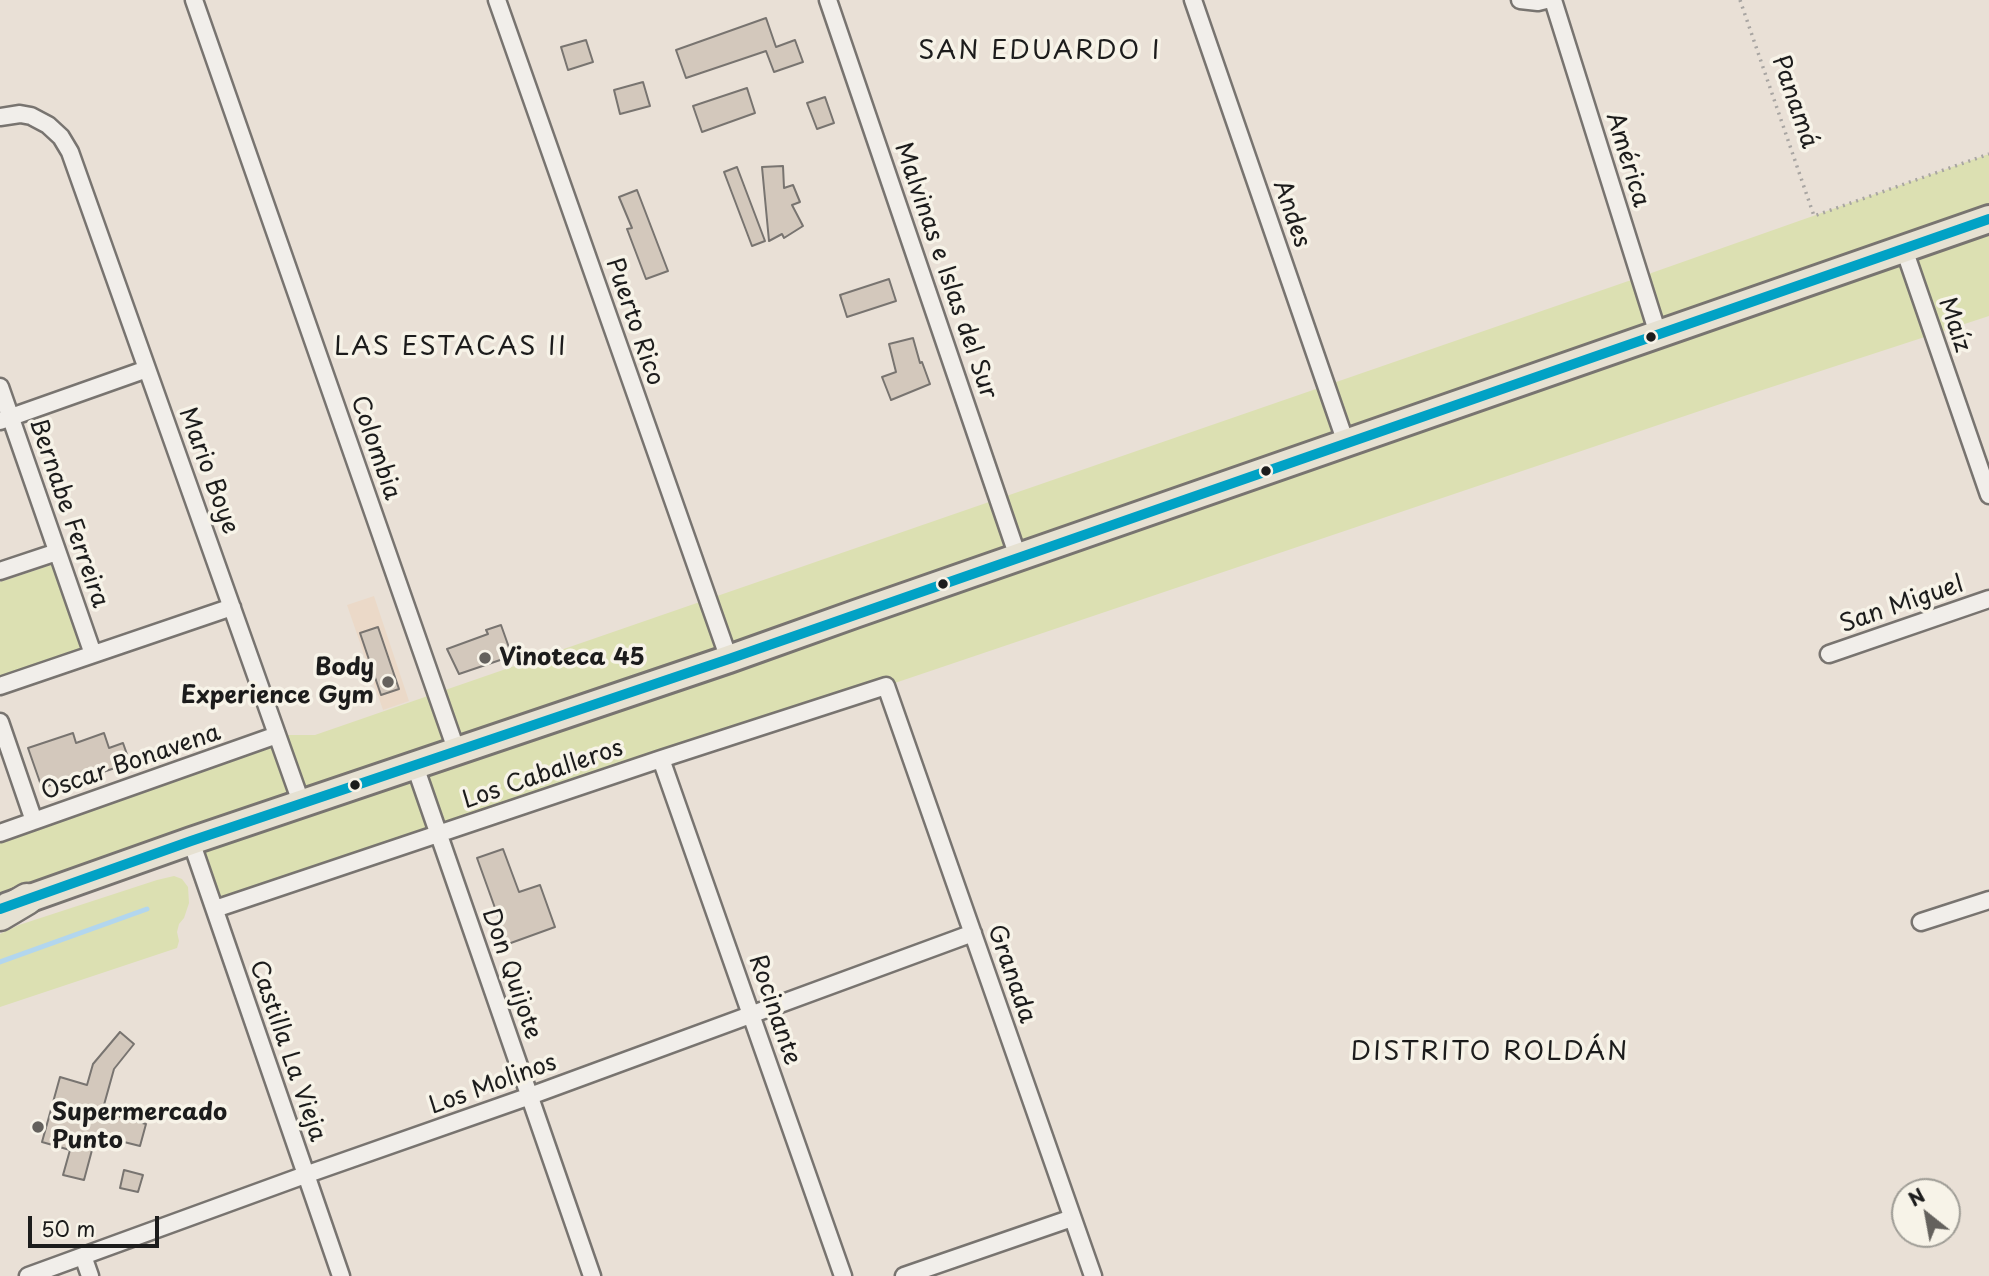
<!DOCTYPE html>
<meta charset="utf-8">
<style>
body{margin:0}
#map{position:relative;width:1989px;height:1276px;overflow:hidden;background:#e9e0d6;font-family:"Playpen Sans",sans-serif}
canvas{display:block}
.north{position:absolute;left:1891px;top:1178px;width:70px;height:70px;box-sizing:border-box;background:#f7f3e8;border:2px solid #9f9d96;border-radius:50%;rotate:329deg;font-size:19px;font-weight:700;line-height:28px;text-align:center;color:#1c1c1c}
.north::after{content:'';display:block;margin:auto;width:24px;height:32px;background:#64615d;clip-path:polygon(50% 0,100% 100%,50% 72%,0 100%)}
.scale{position:absolute;left:28px;top:1216px;width:131px;height:32px;box-sizing:border-box;border:4px solid #1c1c1c;border-top:0;padding-left:9px;font-size:21px;line-height:24px;white-space:nowrap;color:#1c1c1c;-webkit-text-stroke:5px #f7f3e8;paint-order:stroke}
</style>
<div id="map">
<canvas width="1989" height="1276"></canvas>
<div class="north">N</div>
<div class="scale">50 m</div>
</div>
<script>
const context = document.querySelector('canvas').getContext('2d');
context.lineJoin = 'round';
function fillPath(path, color) { context.fillStyle = color; context.fill(path, 'evenodd'); }
const poly = rows => new Path2D(rows.map(r => 'M' + r).join(''));
function strokePath(path, color, width, dash) { context.strokeStyle = color; context.lineWidth = width; context.lineCap = dash ? 'butt' : 'round'; context.setLineDash(dash || []); context.stroke(path); }
function write(font, color, halo, rows, align = 'center') {
  context.font = font + ' "Playpen Sans",sans-serif'; context.lineWidth = 7; context.setLineDash([]); context.textBaseline = 'middle'; context.strokeStyle = halo; context.fillStyle = color; for (const [text, x, y, turn = 0] of rows) {
    context.save(); context.translate(x, y); context.rotate((+turn || 0) * Math.PI / 180); context.textAlign = isNaN(turn) ? turn : align; if (halo) context.strokeText(text, 0, 0); context.fillText(text, 0, 0); context.restore();
  }
}
fillPath(poly([
 [374,596,409,701,383,710,347,605]
]), '#ebd9c8');
fillPath(poly([
 [1989,154,1989,316,1741,397,886,686,215,909,191,842,0,906,0,833,277,735,315,735,1640,277],
 [54,564,82,650,0,677,0,582],
 [174,876,182,879,188,887,189,903,184,918,179,924,177,932,179,941,177,948,0,1007,0,934,19,925,157,880]
]), '#dce0b2');
strokePath(poly([
 [0,962,147,909]
]), '#b2d6ee', 5);
const building = poly([
 [766,18,776,47,795,40,803,62,774,72,766,51,686,78,676,50,766,18],
 [586,40,593,62,568,70,561,47,586,40],
 [643,82,650,106,620,114,614,90,643,82],
 [747,88,755,113,702,132,693,106,747,88],
 [825,97,834,123,817,129,807,103,825,97],
 [783,166,784,188,793,185,800,202,792,205,803,226,784,238,782,234,769,241,762,167,783,166],
 [737,167,765,241,752,246,724,172,737,167],
 [637,190,668,271,646,279,627,229,632,228,619,197,637,190],
 [889,279,896,301,847,317,840,295,889,279],
 [913,338,920,363,922,362,930,384,891,400,882,377,896,372,889,344,913,338],
 [501,625,512,656,459,674,447,649,488,634,486,630,501,625],
 [378,627,399,689,381,695,360,633,378,627],
 [73,733,76,743,104,733,109,748,123,743,129,760,114,765,115,768,88,777,86,772,42,788,28,748,73,733],
 [503,849,519,892,540,885,555,927,508,944,477,858,503,849],
 [120,1032,134,1044,114,1069,102,1112,146,1124,140,1146,96,1135,84,1180,63,1175,70,1150,42,1142,60,1077,87,1085,93,1064,120,1032],
 [124,1170,143,1175,138,1192,120,1188,124,1170]
]);
fillPath(building, '#d3c8bc');
strokePath(building, '#787470', 2);
const street = poly([
 [194,0,457,752],
 [497,0,729,659],
 [828,0,1018,557],
 [1193,0,1346,443],
 [1520,0,1538,2,1546,0],
 [1553,0,1658,334],
 [0,117,20,114,31,116,48,125,61,137,70,152,302,805],
 [1904,249,1989,495],
 [0,387,93,654],
 [0,421,147,369],
 [0,571,57,552],
 [1829,654,1989,599],
 [0,686,232,607],
 [0,722,34,821],
 [661,759,843,1276],
 [415,766,592,1276],
 [0,833,277,735],
 [191,841,341,1276],
 [215,909,661,759,886,686,1093,1276],
 [1921,922,1989,900],
 [83,1256,90,1276],
 [28,1276,305,1175,530,1096,973,933],
 [904,1276,1072,1218]
]);
const primary = poly([
 [8,906,191,841,729,659,855,614,1989,219]
]);
const highway = poly([
 [0,915,27,899]
]);
strokePath(street, '#787470', 21);
strokePath(primary, '#787470', 32);
strokePath(highway, '#787470', 35);
strokePath(poly([
 [1740,0,1814,216,1989,154]
]), '#a8a5a2', 3.5, [2, 5]);
strokePath(street, '#f1eeea', 16);
strokePath(primary, '#e6e1d2', 26);
strokePath(highway, '#e6e1d2', 30);
strokePath(poly([
 [0,909,191,841,729,659,1989,219]
]), '#01a2c5', 10);
for (const [x, y, r, color] of [
 [1651,337,6,"#1c1c1c"],
 [1266,471,6,"#1c1c1c"],
 [943,584,6,"#1c1c1c"],
 [485,658,7,"#64615d"],
 [388,682,7,"#64615d"],
 [355,785,6,"#1c1c1c"],
 [38,1127,7,"#64615d"]
]) { const dot = new Path2D(); dot.arc(x, y, r, 0, 2 * Math.PI); context.fillStyle = color; context.fill(dot); strokePath(dot, '#f7f3e8', 2.5); }
write('24px', '#1c1c1c', '#f7f3e8', [
 ["Panamá",1794,102,71],
 ["América",1627,160,73],
 ["Andes",1291,214,71],
 ["Malvinas e Islas del Sur",945,271,71],
 ["Puerto Rico",634,322,71],
 ["Maíz",1954,325,71],
 ["Colombia",375,448,71],
 ["Mario Boye",208,471,70],
 ["Bernabe Ferreira",68,513,71],
 ["San Miguel",1902,605,-19],
 ["Oscar Bonavena",131,763,-19],
 ["Los Caballeros",543,775,-19],
 ["Don Quijote",511,974,71],
 ["Granada",1011,974,71],
 ["Rocinante",774,1010,71],
 ["Castilla La Vieja",287,1051,71],
 ["Los Molinos",493,1085,-20]
]);
write('bold 24px', '#1c1c1c', '#f7f3e8', [
 ["Vinoteca 45",499,658],
 ["Body",374,668,"right"],
 ["Experience Gym",374,696,"right"],
 ["Supermercado",52,1113],
 ["Punto",52,1141]
], 'left');
context.letterSpacing = '2px';
write('26px', '#1c1c1c', '#f7f3e8', [
 ["SAN EDUARDO I",1040,52],
 ["LAS ESTACAS II",451,348],
 ["DISTRITO ROLDÁN",1490,1053]
]);
context.letterSpacing = '0px';
</script>
